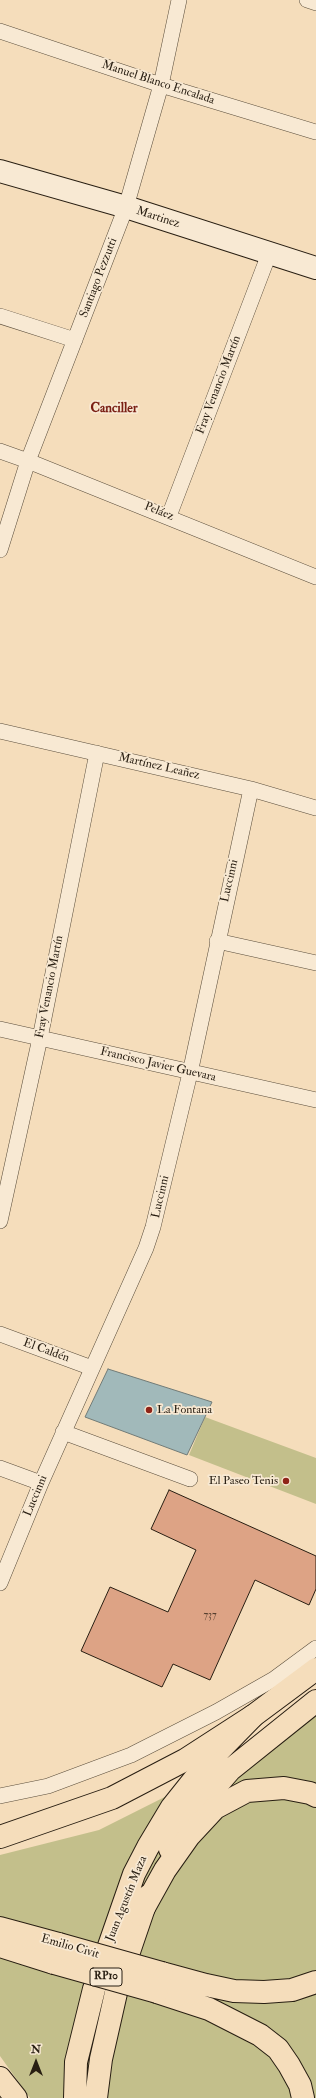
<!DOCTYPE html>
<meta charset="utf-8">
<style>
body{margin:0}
#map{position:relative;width:316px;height:2098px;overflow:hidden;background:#f5ddbb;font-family:"IM FELL Double Pica",serif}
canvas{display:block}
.north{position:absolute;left:16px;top:2042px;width:40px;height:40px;-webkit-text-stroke:3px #f8e9d3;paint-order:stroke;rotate:0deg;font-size:11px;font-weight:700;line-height:16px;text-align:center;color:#281e12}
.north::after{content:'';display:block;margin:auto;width:14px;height:18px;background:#281e12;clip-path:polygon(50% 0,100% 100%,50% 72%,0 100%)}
</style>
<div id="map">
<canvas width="316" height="2098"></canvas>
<div class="north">N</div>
</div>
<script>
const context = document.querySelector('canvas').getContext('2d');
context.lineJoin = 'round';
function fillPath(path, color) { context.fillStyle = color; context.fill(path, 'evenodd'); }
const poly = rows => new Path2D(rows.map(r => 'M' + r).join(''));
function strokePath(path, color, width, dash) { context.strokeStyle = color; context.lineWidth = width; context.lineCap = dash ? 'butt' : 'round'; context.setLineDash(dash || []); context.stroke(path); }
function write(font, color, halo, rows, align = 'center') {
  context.font = font + ' "IM FELL Double Pica",serif'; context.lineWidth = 3.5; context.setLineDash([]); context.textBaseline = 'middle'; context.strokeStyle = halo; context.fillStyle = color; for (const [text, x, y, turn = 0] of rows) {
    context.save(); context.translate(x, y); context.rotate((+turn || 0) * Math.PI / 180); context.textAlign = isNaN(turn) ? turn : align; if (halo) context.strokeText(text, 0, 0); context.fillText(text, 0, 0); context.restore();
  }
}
fillPath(poly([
 [205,1417,316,1458,316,1504,189,1455],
 [316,1716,316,2098,30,2098,0,2056,0,1855,99,1830,292,1733]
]), '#c3bf8b');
const water = poly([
 [108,1369,212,1402,187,1455,85,1417,108,1369]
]);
fillPath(water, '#a1b9ba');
strokePath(water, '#717b77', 1);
const building = poly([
 [169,1490,316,1556,316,1589,309,1605,255,1580,210,1680,173,1664,162,1687,81,1651,110,1587,168,1612,196,1550,151,1529,169,1490]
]);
fillPath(building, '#dda385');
strokePath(building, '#281e12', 1);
const street = poly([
 [307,0,316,3],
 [0,31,161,85,316,132],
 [0,316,75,340],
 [0,451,28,461,316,577],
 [169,516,269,254],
 [0,550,28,461,126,207,161,85,179,0],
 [0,731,251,789,316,808],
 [217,941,316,963],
 [0,1029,316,1100],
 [0,1221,40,1038,97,753],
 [0,1334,92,1368],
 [63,1432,190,1479],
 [0,1468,41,1483],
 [0,1583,41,1483,146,1248,153,1227,190,1073,251,789],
 [0,1796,48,1786,131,1755,216,1712,274,1679,316,1648]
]);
const secondary = poly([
 [0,171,126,207,316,268]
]);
const primary = poly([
 [170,1849,197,1808,230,1770,316,1701],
 [75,2098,76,2062,94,1989,134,1874,148,1847,172,1807,208,1762,253,1716,316,1669],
 [96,2098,101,2059,118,1984,148,1896]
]);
const highway = poly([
 [0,1837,112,1798,185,1760,253,1716],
 [140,1915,165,1870,189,1836,215,1808,247,1791,284,1788,310,1793,316,1796],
 [0,1928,59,1944],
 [0,1946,54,1963],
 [162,1973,206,1985,234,1991,264,1992,292,1990,316,1982],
 [157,1992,209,2009,260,2035,278,2049,289,2065,300,2085,303,2098],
 [0,2078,16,2098]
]);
strokePath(street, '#5b4e3c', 16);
strokePath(secondary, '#281e12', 24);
strokePath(primary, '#281e12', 24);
strokePath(highway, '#281e12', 24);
strokePath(street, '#f8e9d3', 15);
strokePath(secondary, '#f8e9d3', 22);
strokePath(primary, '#f5ddbb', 22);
strokePath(highway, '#f5ddbb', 22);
const highwayBridge = poly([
 [59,1944,162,1973],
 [54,1963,157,1992]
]);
strokePath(highwayBridge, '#281e12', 24, []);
strokePath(highwayBridge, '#f5ddbb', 22);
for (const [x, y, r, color] of [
 [149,1410,4,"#8f2418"],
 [286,1481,4,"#8f2418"]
]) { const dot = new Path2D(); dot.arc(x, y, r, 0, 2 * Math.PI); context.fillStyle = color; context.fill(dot); strokePath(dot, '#f8e9d3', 1.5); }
write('10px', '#553f2f', null, [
 ["737",210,1616]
]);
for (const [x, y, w] of [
 [106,1977,32]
]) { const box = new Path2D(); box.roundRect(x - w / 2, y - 9, w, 18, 3); context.fillStyle = '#f8e9d3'; context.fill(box); strokePath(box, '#281e12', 1); }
write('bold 11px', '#281e12', null, [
 ["RP10",106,1977]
]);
write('12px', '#281e12', '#f8e9d3', [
 ["Manuel Blanco Encalada",158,83,18],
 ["Martinez",158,218,18],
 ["Santiago Pezzutti",99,278,-69],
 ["Fray Venancio Martín",219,385,-69],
 ["Peláez",159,512,22],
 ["Martínez Leañez",159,767,13],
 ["Luccinni",230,881,-77],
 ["Fray Venancio Martín",50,987,-79],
 ["Francisco Javier Guevara",158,1065,13],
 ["Luccinni",161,1197,-77],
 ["El Caldén",46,1351,20],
 ["Luccinni",36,1496,-67],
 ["Juan Agustín Maza",127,1899,-68],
 ["Emilio Civit",70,1947,16]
]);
write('12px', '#281e12', '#f8e9d3', [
 ["La Fontana",157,1410],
 ["El Paseo Tenis",278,1481,"right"]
], 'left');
write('bold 13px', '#7a1f14', '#f8e9d3', [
 ["Canciller",114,409]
]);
</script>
